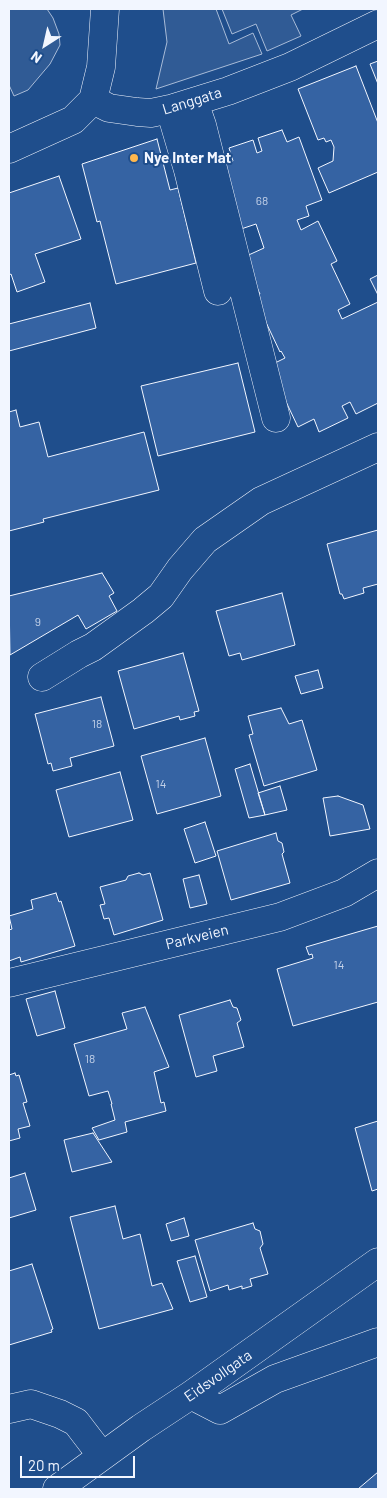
<!DOCTYPE html>
<style>
body{margin:0}
#map{position:relative;width:387px;height:1498px;overflow:hidden;background:#1f4e8c;font-family:Barlow,sans-serif}
canvas{display:block}
.frame{position:absolute;inset:0;border:10px solid #f2f6ff;pointer-events:none}
.north{position:absolute;left:20px;top:20px;width:50px;height:50px;-webkit-text-stroke:4px #1f4e8c;paint-order:stroke;rotate:215deg;font-size:14px;font-weight:700;line-height:20px;text-align:center;color:#f2f6ff}
.north::after{content:'';display:block;margin:auto;width:18px;height:22px;background:#f2f6ff;clip-path:polygon(50% 0,100% 100%,50% 72%,0 100%)}
.scale{position:absolute;left:20px;top:1456px;width:115px;height:22px;box-sizing:border-box;border:2px solid #f2f6ff;border-top:0;padding-left:6px;font-size:15px;line-height:18px;white-space:nowrap;color:#f2f6ff;-webkit-text-stroke:4px #1f4e8c;paint-order:stroke}
</style>
<div id="map">
<canvas width="387" height="1498"></canvas>
<div class="frame"></div>
<div class="north">N</div>
<div class="scale">20 m</div>
</div>
<script>
const context = document.querySelector('canvas').getContext('2d');
context.lineJoin = 'round';
function fillPath(path, color) { context.fillStyle = color; context.fill(path, 'evenodd'); }
const poly = rows => new Path2D(rows.map(r => 'M' + r).join(''));
function strokePath(path, color, width, dash) { context.strokeStyle = color; context.lineWidth = width; context.lineCap = dash ? 'butt' : 'round'; context.setLineDash(dash || []); context.stroke(path); }
function write(font, color, halo, rows, align = 'center') {
  context.font = font + ' Barlow,sans-serif'; context.lineWidth = 4; context.setLineDash([]); context.textBaseline = 'middle'; context.strokeStyle = halo; context.fillStyle = color; for (const [text, x, y, turn = 0] of rows) {
    context.save(); context.translate(x, y); context.rotate((+turn || 0) * Math.PI / 180); context.textAlign = isNaN(turn) ? turn : align; if (halo) context.strokeText(text, 0, 0); context.fillText(text, 0, 0); context.restore();
  }
}
const built = poly([
 [9,9,47,9,53,18,59,34,60,45,50,64,28,90,14,96,9,85,9,9],
 [163,9,216,9,229,44,253,33,262,54,156,89,167,42,163,9],
 [222,9,303,9,291,15,301,36,267,51,256,24,232,34,222,9]
]);
fillPath(built, '#305b95');
strokePath(built, '#a8bbd7', 1);
const building = poly([
 [378,61,378,84,370,64,378,61],
 [356,66,378,123,378,172,329,193,318,168,333,161,334,147,331,140,326,142,324,138,318,140,298,89,356,66],
 [282,130,287,142,299,137,322,200,306,206,309,216,297,220,301,230,318,221,337,261,331,264,350,304,338,310,342,319,378,302,378,403,356,414,350,402,342,406,348,418,319,432,314,419,298,427,269,366,285,358,281,351,280,352,254,297,260,294,242,258,264,248,256,224,241,229,219,166,233,161,229,148,253,140,257,153,262,151,258,138,282,130],
 [157,139,170,190,178,188,196,263,116,284,100,221,97,222,82,164,157,139],
 [59,176,81,239,35,254,45,282,17,292,11,274,9,275,9,193,59,176],
 [378,275,378,295,370,279,378,275],
 [90,303,96,328,9,351,9,324,90,303],
 [238,363,255,432,158,456,141,386,238,363],
 [16,410,20,427,39,422,48,457,144,432,159,490,43,519,44,522,9,531,9,412,16,410],
 [378,530,378,584,363,588,364,593,344,599,342,594,340,594,327,544,378,530],
 [102,573,114,593,109,596,117,611,86,629,78,615,10,655,9,596,102,573],
 [282,593,295,645,242,660,240,653,229,656,216,611,282,593],
 [183,653,199,711,194,712,195,716,180,720,179,716,134,729,118,671,183,653],
 [318,670,323,688,301,694,295,676,318,670],
 [101,697,114,746,70,758,72,766,53,771,51,763,48,764,35,714,101,697],
 [281,708,289,724,302,720,317,770,264,786,249,735,253,734,248,716,281,708],
 [205,738,221,796,157,814,141,756,205,738],
 [250,764,265,815,249,818,235,769,250,764],
 [120,772,133,820,69,837,56,790,120,772],
 [280,786,287,810,265,815,258,793,280,786],
 [338,796,363,805,370,829,330,836,323,798,338,796],
 [205,822,216,856,195,863,184,829,205,822],
 [276,833,278,841,282,843,284,852,282,854,290,883,231,900,217,851,276,833],
 [139,873,143,875,150,873,163,920,114,935,109,918,104,919,100,905,105,904,100,887,126,880,128,876,139,873],
 [199,875,207,904,190,908,183,879,199,875],
 [56,893,59,902,61,901,75,946,21,962,20,957,9,961,9,930,12,929,9,916,33,909,31,900,56,893],
 [378,926,378,1002,293,1026,277,969,313,958,312,954,309,955,306,947,378,926],
 [55,991,65,1028,37,1036,26,999,55,991],
 [230,1000,233,1007,237,1008,241,1020,237,1023,244,1047,213,1056,217,1071,196,1077,179,1015,230,1000],
 [145,1007,169,1067,154,1072,161,1103,164,1102,166,1111,125,1122,127,1132,99,1140,92,1128,115,1120,111,1104,112,1104,108,1091,89,1096,74,1044,127,1029,122,1013,145,1007],
 [15,1073,16,1076,19,1075,27,1102,23,1103,30,1126,18,1129,20,1138,9,1141,9,1075,15,1073],
 [378,1121,378,1189,372,1191,355,1128,378,1121],
 [93,1133,112,1162,72,1172,64,1140,93,1133],
 [25,1173,36,1210,9,1218,9,1178,25,1173],
 [115,1206,123,1239,140,1234,152,1286,162,1283,173,1309,99,1329,70,1217,115,1206],
 [184,1218,189,1236,171,1241,166,1224,184,1218],
 [253,1223,255,1229,260,1231,263,1244,260,1248,268,1274,250,1279,252,1286,242,1289,242,1286,229,1290,228,1285,210,1291,195,1240,253,1223],
 [195,1256,207,1297,190,1302,177,1261,195,1256],
 [32,1264,53,1329,51,1330,52,1332,9,1345,9,1271,32,1264],
 [378,1472,378,1489,358,1489,378,1472]
]);
fillPath(building, '#3563a3');
strokePath(building, '#f2f6ff', 1);
const minor = poly([
 [93,100,109,108,137,112,151,113,170,109,228,91,290,67,378,24],
 [93,100,101,67,105,9],
 [194,102,202,125,276,418],
 [170,109,188,170,218,291],
 [9,149,73,120,93,100],
 [42,677,79,654,93,647,143,611,161,596,180,569,205,540,261,501,378,447],
 [9,983,280,917,344,893,378,873],
 [191,1395,220,1410,275,1379,378,1342],
 [9,1409,31,1404,60,1414,76,1422,102,1456],
 [57,1489,141,1428,191,1395,378,1262]
]);
strokePath(minor, '#f2f6ff', 29);
strokePath(minor, '#1f4e8c', 28);
for (const [x, y, r, color] of [
 [134,158,5,"#ffb74d"]
]) { const dot = new Path2D(); dot.arc(x, y, r, 0, 2 * Math.PI); context.fillStyle = color; context.fill(dot); strokePath(dot, '#1f4e8c', 2); }
write('12px', '#c3d1e8', null, [
 ["68",262,201],
 ["9",38,622],
 ["18",97,724],
 ["14",161,784],
 ["14",339,965],
 ["18",90,1059]
]);
write('15px', '#f2f6ff', '#1f4e8c', [
 ["Langgata",192,101,-17],
 ["Parkveien",197,937,-14],
 ["Eidsvollgata",218,1376,-35]
]);
write('bold 15px', '#f2f6ff', '#1f4e8c', [
 ["Nye Inter Mat",144,158]
], 'left');
</script>
